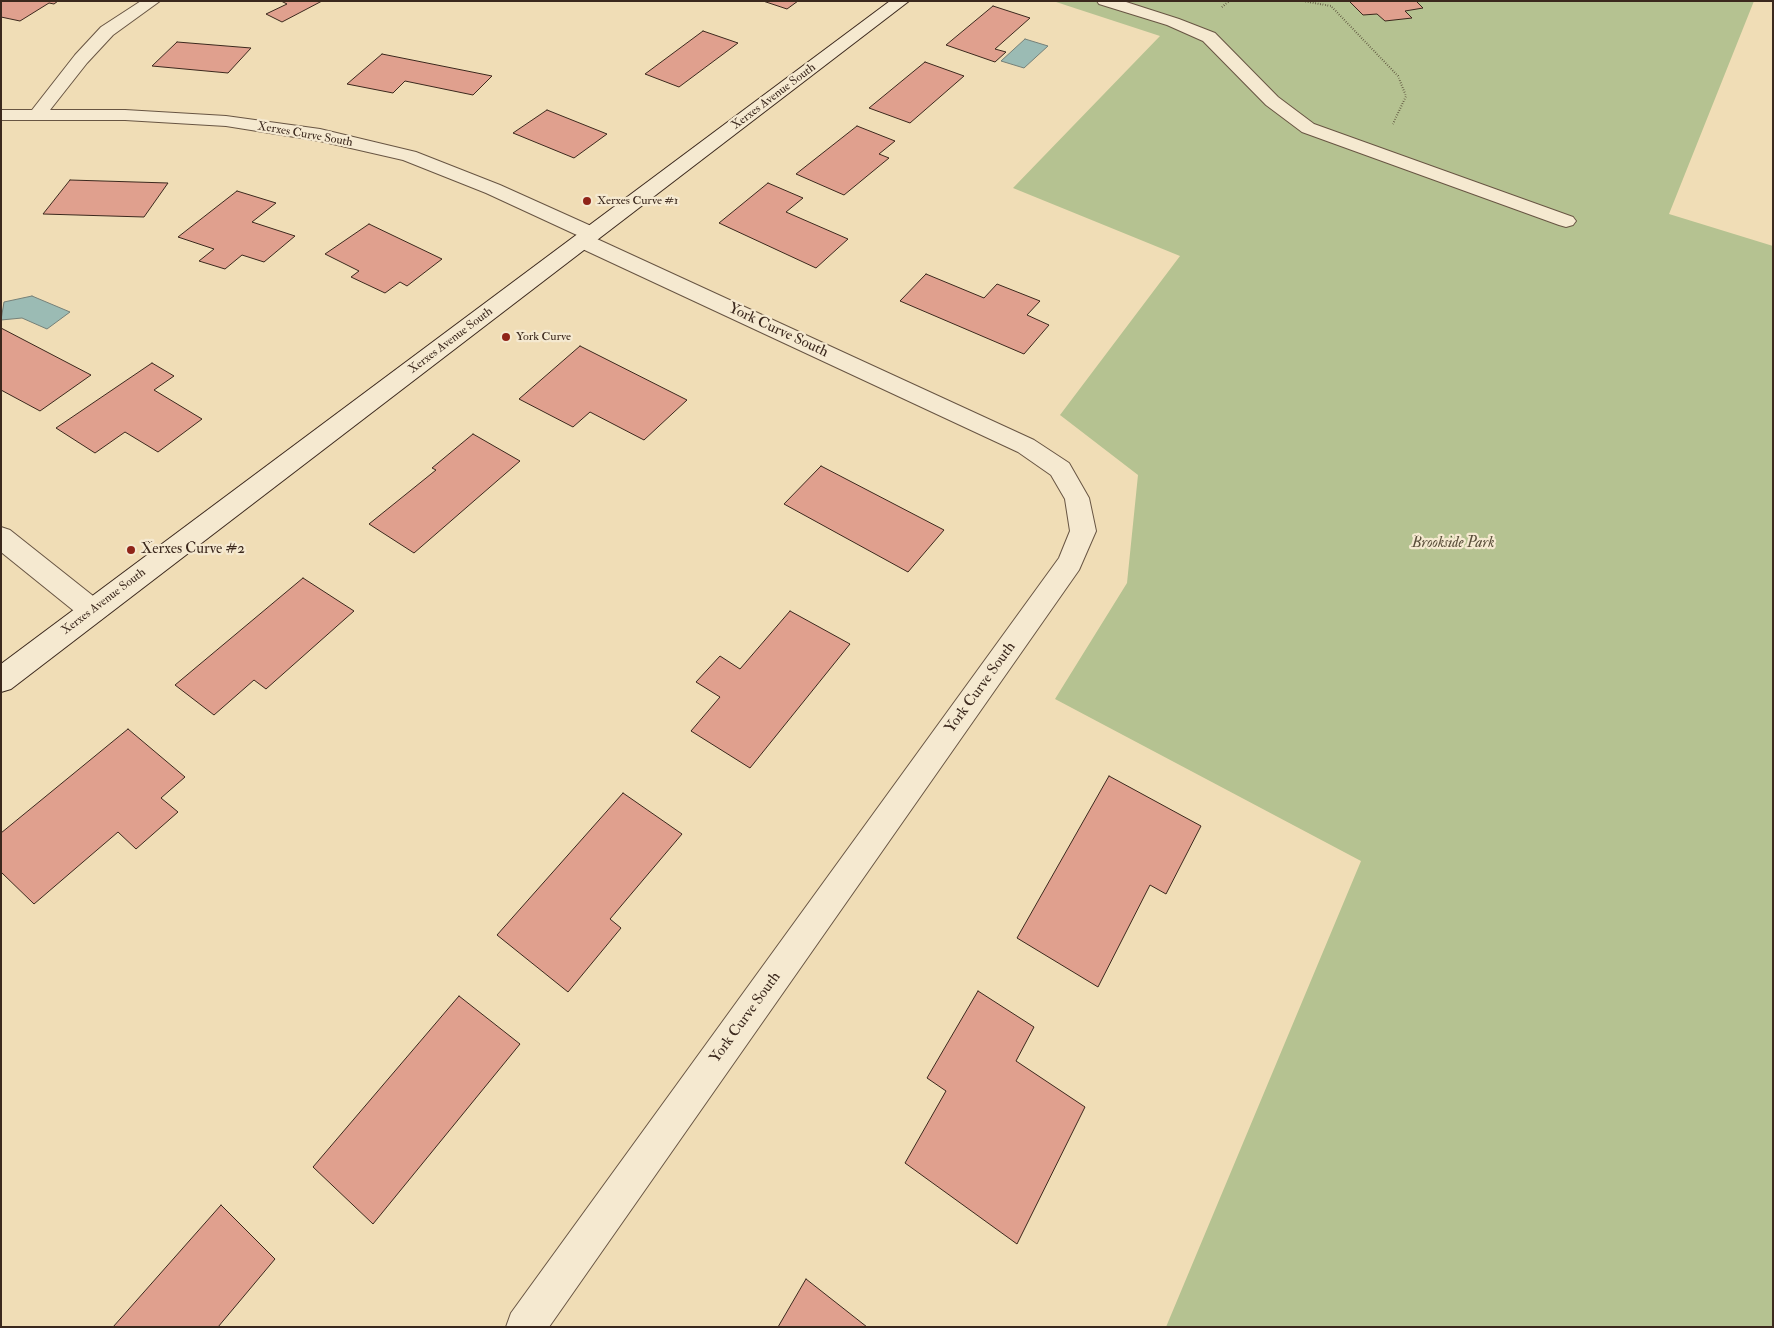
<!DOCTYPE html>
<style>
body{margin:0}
#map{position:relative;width:1774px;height:1328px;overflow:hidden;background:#f0ddb6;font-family:"IM FELL Double Pica",serif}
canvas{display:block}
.frame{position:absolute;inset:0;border:2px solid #3b281d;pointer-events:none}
</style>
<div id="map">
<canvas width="1774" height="1328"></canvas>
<div class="frame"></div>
</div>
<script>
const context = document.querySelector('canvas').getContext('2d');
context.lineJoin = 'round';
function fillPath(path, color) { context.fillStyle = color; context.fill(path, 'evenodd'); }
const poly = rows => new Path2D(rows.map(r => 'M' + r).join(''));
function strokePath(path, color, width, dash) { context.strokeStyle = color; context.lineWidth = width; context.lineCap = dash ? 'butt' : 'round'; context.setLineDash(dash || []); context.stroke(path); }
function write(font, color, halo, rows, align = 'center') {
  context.font = font + ' "IM FELL Double Pica",serif'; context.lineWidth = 4.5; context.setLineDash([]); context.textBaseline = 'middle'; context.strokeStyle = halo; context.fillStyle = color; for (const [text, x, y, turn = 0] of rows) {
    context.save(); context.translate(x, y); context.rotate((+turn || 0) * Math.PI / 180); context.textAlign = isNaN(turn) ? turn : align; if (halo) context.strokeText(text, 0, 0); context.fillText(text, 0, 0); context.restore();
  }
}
fillPath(poly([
 [1053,1,1754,1,1669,214,1773,246,1773,1327,1166,1327,1361,861,1055,699,1127,583,1138,475,1060,415,1180,256,1013,188,1160,36]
]), '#b5c291');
const water = poly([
 [1025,39,1048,46,1024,68,1001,61,1025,39],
 [32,296,70,312,47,329,22,318,1,320,4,302,32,296]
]);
fillPath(water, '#9bbbb4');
strokePath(water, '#758078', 1);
const building = poly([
 [1,1,58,1,54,4,49,3,20,21,1,17,1,1],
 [281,1,322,1,282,22,266,14,287,4,281,1],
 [763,1,798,1,787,9,763,1],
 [1349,1,1416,1,1423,8,1405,11,1412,18,1385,21,1377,14,1363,15,1349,1],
 [993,6,1030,18,995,49,1006,52,995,62,946,45,993,6],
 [703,31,738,43,679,87,645,74,703,31],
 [177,42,251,48,228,73,152,66,177,42],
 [382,54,492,76,473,95,405,81,393,93,347,84,382,54],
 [925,62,964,76,910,123,869,108,925,62],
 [547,110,607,134,574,158,513,133,547,110],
 [857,126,895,141,879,154,889,158,844,195,796,174,857,126],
 [70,180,168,183,144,217,43,214,70,180],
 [768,183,803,198,786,212,848,239,816,268,719,223,768,183],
 [237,191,276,203,252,222,295,236,264,262,242,255,225,269,199,261,214,249,178,237,237,191],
 [369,224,442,259,407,286,400,282,385,293,351,277,359,271,325,254,369,224],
 [926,274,984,298,997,284,1040,301,1027,315,1049,325,1024,354,900,301,926,274],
 [1,328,91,375,40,411,1,390,1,328],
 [580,346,687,400,644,440,590,412,573,427,519,399,580,346],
 [152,363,174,376,154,390,202,419,158,452,125,432,95,453,56,428,152,363],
 [473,434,520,461,414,553,369,524,436,470,432,468,473,434],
 [821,466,944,530,908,572,784,504,821,466],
 [303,578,354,611,266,689,254,680,214,715,175,685,303,578],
 [790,611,850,644,750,768,691,731,720,697,696,682,720,656,740,669,790,611],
 [128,729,185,777,161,798,178,812,136,849,118,832,34,904,1,872,1,833,128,729],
 [1109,776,1201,826,1166,894,1150,885,1098,987,1017,938,1109,776],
 [623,793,682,834,610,919,621,928,568,992,497,935,623,793],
 [978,991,1034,1027,1016,1061,1085,1107,1017,1244,905,1163,946,1091,927,1078,978,991],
 [459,996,520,1044,373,1224,313,1167,459,996],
 [221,1205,275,1259,218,1327,113,1327,221,1205],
 [806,1279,867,1327,778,1327,806,1279]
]);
fillPath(building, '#e0a08e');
strokePath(building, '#3b281d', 1);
const lane = poly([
 [1097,1,1123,1,1179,19,1215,33,1278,97,1314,124,1573,217,1576,221,1573,225,1566,227,1559,225,1302,132,1266,105,1203,41,1167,25,1099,4,1097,1]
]);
const street = poly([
 [141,1,160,1,113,35,87,63,50,110,125,110,226,116,320,129,416,152,500,185,600,230,603,234,597,239,1034,440,1069,463,1089,498,1096,531,1079,570,549,1327,506,1327,511,1313,1059,558,1070,531,1065,499,1051,475,1018,452,576,246,573,241,579,236,486,193,403,160,320,141,226,126,125,120,1,120,1,110,32,110,75,55,101,27,141,1],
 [1,527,10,530,102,603,106,611,102,619,93,622,84,619,1,552,1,527]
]);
const secondary = poly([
 [890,1,909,1,11,689,1,692,1,664,890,1]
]);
strokePath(lane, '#685543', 2);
strokePath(street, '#685543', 2);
strokePath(secondary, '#3b281d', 2);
strokePath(poly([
 [1303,1,1331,6,1398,76,1406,96,1393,124],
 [1222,7,1229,1]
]), '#3b281d', 2, [0.5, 2]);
fillPath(lane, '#f5e9d0');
fillPath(street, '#f5e9d0');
fillPath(secondary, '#f5e9d0');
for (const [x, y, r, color] of [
 [587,201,5,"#8f2418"],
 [506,337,5,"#8f2418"],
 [131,550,5,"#8f2418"]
]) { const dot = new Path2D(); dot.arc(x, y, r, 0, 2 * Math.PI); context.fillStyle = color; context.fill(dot); strokePath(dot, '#f5e9d0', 2); }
write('12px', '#3b281d', '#f5e9d0', [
 ["Xerxes Avenue South",774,97,-37],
 ["Xerxes Curve South",305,135,10],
 ["Xerxes Avenue South",451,341,-37],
 ["Xerxes Avenue South",104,602,-37]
]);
write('12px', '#3b281d', '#f5e9d0', [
 ["Xerxes Curve #1",597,201],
 ["York Curve",516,337]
], 'left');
write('15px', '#3b281d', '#f5e9d0', [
 ["York Curve South",778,331,25],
 ["York Curve South",981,688,-54],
 ["York Curve South",746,1018,-54]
]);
write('italic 15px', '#5a4e3a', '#f5e9d0', [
 ["Brookside Park",1453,544]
]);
write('15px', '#3b281d', '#f5e9d0', [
 ["Xerxes Curve #2",141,550]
], 'left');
</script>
